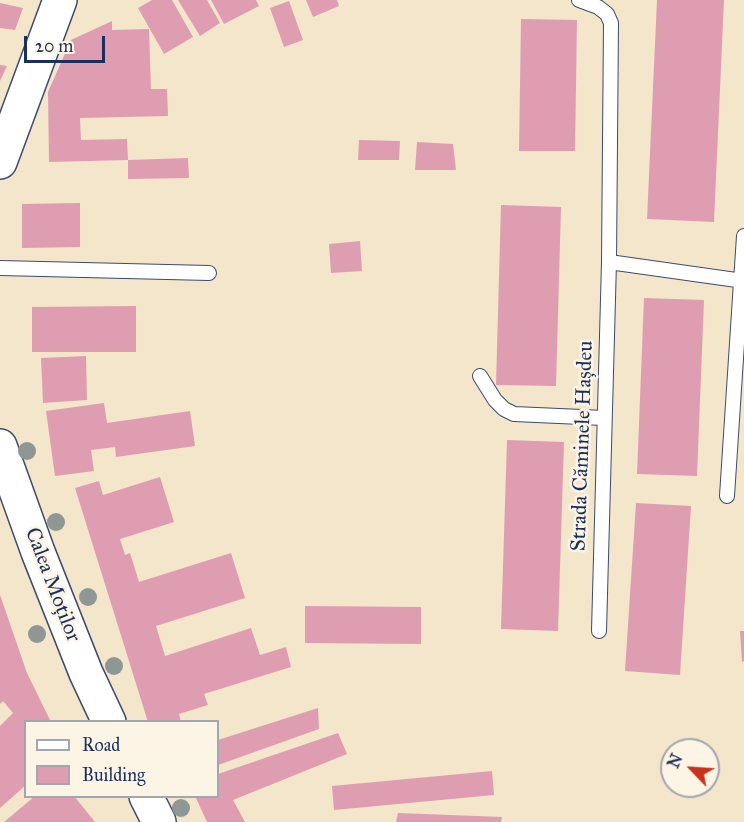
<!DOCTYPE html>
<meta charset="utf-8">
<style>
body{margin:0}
#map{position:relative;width:744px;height:822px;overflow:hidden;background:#f3e6ca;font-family:"IM FELL Great Primer",serif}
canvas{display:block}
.legend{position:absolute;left:24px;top:720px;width:195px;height:78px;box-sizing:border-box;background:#fcf5e5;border:2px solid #a2a6af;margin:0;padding:8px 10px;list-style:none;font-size:18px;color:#1b2f5e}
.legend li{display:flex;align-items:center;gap:12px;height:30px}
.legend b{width:30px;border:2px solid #a2a6af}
.north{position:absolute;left:660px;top:738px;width:60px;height:60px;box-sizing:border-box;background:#fcf5e5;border:2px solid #a2a6af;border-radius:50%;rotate:295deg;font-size:16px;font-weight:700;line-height:24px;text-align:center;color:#1b2f5e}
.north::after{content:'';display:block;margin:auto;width:21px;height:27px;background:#c8321e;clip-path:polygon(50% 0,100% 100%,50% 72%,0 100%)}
.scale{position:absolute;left:24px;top:36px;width:81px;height:27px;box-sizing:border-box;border:3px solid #1b2f5e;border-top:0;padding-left:8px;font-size:18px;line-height:21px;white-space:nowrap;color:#1b2f5e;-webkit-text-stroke:4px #fcf5e5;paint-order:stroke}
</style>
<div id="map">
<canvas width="744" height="822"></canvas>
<ul class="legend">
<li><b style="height:8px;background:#fff"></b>Road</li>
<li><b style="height:16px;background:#df9db2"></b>Building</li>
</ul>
<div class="north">N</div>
<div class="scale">20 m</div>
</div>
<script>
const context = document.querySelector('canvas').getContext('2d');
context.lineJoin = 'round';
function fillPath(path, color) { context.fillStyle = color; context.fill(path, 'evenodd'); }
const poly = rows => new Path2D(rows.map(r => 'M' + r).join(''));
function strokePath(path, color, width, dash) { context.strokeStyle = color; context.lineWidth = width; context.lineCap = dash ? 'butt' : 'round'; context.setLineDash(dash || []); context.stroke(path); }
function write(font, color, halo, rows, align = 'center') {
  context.font = font + ' "IM FELL Great Primer",serif'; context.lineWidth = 5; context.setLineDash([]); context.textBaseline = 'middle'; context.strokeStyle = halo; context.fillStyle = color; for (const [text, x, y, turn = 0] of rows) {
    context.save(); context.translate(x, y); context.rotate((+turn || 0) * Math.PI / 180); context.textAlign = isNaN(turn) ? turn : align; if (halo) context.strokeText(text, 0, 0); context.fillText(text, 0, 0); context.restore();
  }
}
fillPath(poly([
 [152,0,172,0,193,37,164,54,138,8],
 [178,0,207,0,220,23,200,36],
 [211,0,256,0,259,6,224,24],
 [306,0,337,0,339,6,313,17],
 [657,0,724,0,714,222,647,219],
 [289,1,303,40,284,47,270,8],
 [0,3,23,8,15,30,0,28],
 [521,19,577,20,575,151,519,151],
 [112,21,112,30,149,29,151,89,167,89,168,116,80,118,81,140,127,139,128,160,49,162,48,92,71,40],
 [0,65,7,66,0,81],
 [359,140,400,141,399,160,358,160],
 [417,142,453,144,456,170,415,170],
 [188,158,189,178,128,179,128,160],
 [80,203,80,247,22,248,22,204],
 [501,205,561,207,556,386,496,385],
 [360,241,362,271,331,273,329,244],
 [644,298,704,300,697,476,637,474],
 [136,306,136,352,32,352,32,307],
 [86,356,87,400,43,403,41,358],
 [104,403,107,423,190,411,195,446,116,457,115,447,91,450,94,471,55,476,46,411],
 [507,440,564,442,558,631,501,629],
 [160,477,174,522,120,539,125,555,130,553,139,582,231,553,245,598,156,626,165,656,251,628,260,655,286,647,291,667,204,694,208,705,179,714,181,722,148,722,75,488,99,481,103,495],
 [636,503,691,506,680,675,625,671],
 [0,595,27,673,51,722,26,722,26,785,0,808,0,726,13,713,3,701,0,704],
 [305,606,421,607,421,644,305,643],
 [740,631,744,631,744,661,742,662],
 [318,708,319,729,218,765,218,740],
 [338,733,347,754,233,800,245,822,207,822,195,796,218,796,218,774],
 [492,771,494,795,334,810,332,786],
 [35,796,74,796,95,822,4,822],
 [398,813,502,817,501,822,396,822]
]), '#df9db2');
const service = poly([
 [579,0,598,7,607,14,611,23,609,262,599,631],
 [609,262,744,281],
 [0,268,209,273],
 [480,376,495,400,504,409,514,414,604,418],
 [727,496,744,236]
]);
const secondary = poly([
 [0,162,60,0]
]);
const primary = poly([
 [0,446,38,552,86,673,109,722],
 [146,796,159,822]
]);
strokePath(service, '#3b4a6e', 16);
strokePath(secondary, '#3b4a6e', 36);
strokePath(primary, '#3b4a6e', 36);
strokePath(service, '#fff', 14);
strokePath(secondary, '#fff', 33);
strokePath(primary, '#fff', 33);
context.fillStyle = '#8e9794';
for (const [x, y] of [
 [27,451],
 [56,522],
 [88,597],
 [37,634],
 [114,666],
 [181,808]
]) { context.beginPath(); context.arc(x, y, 9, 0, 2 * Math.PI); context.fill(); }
write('21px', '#1b2f5e', '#fcf5e5', [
 ["Strada Căminele Hașdeu",583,446,-88],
 ["Calea Moților",52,585,69]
]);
</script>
